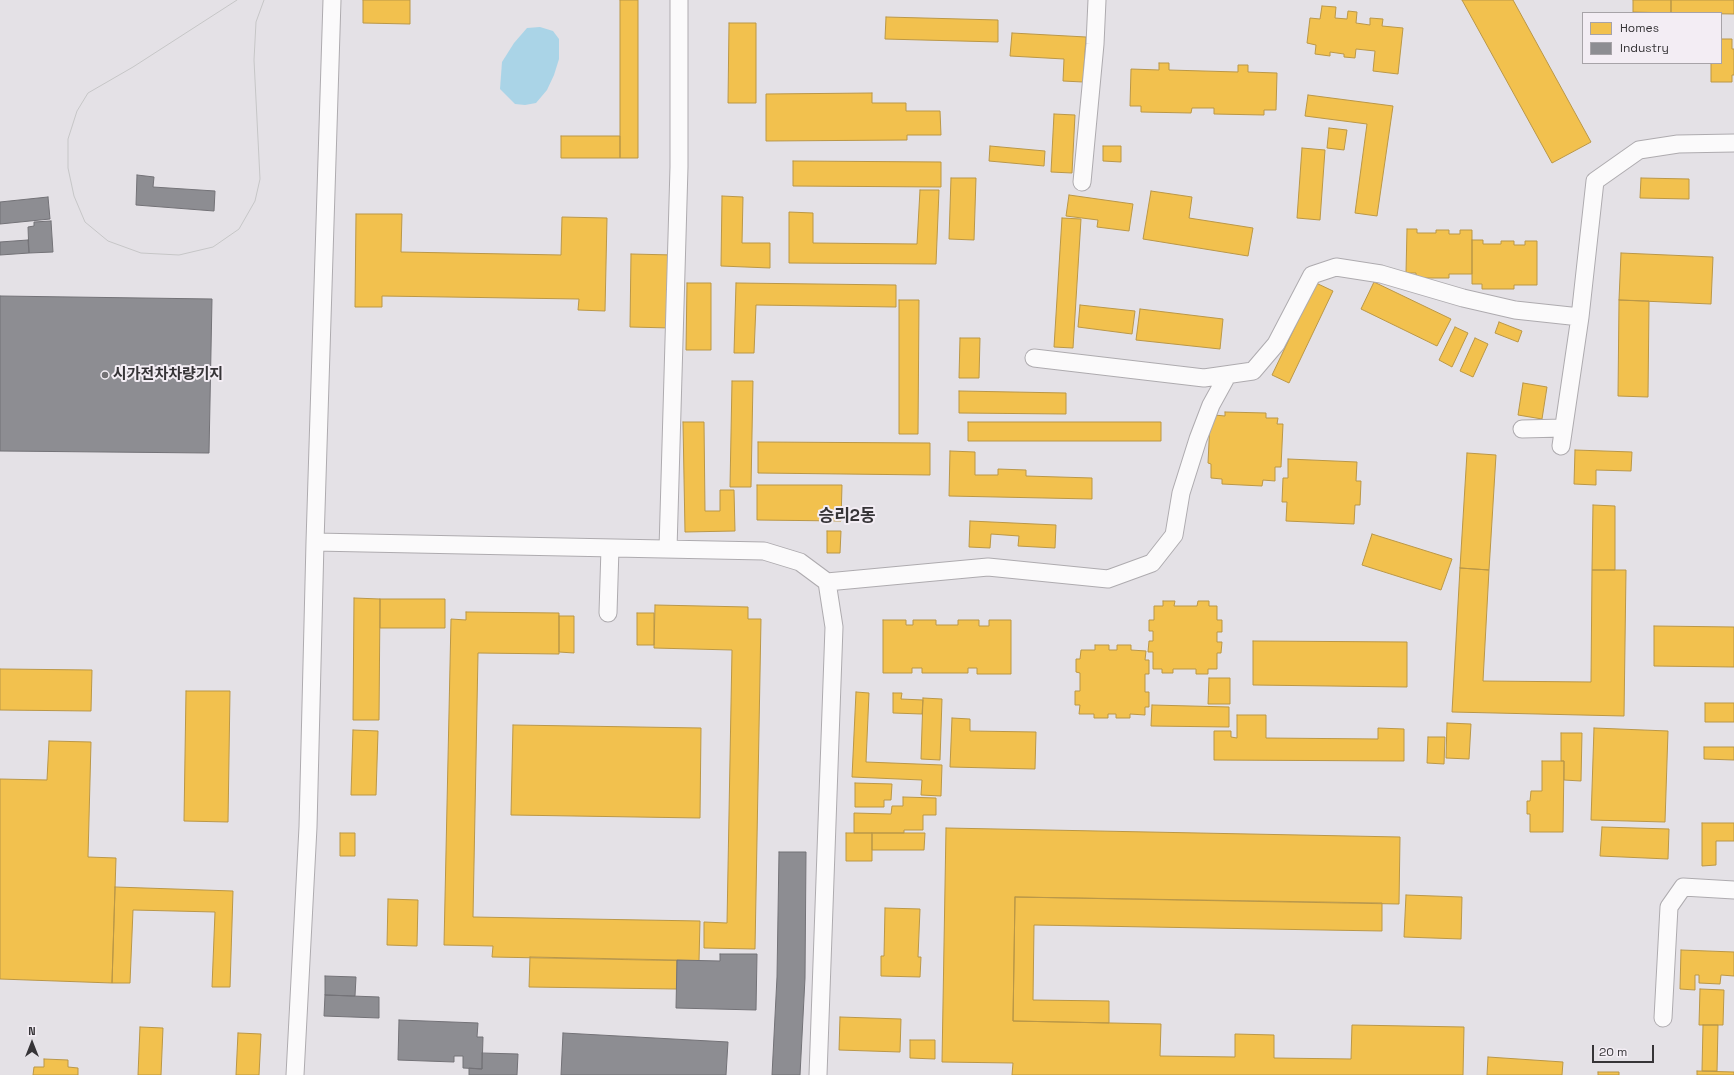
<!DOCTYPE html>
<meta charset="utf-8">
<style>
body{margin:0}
#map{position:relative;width:1734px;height:1075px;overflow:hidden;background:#e4e1e6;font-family:"Space Grotesk",sans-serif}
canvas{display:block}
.legend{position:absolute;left:1582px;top:12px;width:140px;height:52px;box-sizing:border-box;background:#f3edf4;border:1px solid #a7a3a8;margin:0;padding:5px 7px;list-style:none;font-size:12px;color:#363437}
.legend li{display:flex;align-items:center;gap:8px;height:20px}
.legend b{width:20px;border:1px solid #a7a3a8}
.north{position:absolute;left:12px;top:1023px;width:40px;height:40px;-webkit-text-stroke:3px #f3edf4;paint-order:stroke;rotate:0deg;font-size:11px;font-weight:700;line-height:16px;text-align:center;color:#363437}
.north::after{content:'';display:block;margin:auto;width:14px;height:18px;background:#363437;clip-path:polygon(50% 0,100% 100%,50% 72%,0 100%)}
.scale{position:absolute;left:1592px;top:1045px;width:62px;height:18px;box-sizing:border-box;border:2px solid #363437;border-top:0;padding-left:5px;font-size:12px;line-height:14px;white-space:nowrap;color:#363437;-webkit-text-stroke:3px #f3edf4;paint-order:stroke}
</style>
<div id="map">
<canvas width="1734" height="1075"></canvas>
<ul class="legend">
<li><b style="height:11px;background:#f2c14e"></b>Homes</li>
<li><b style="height:11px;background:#8d8d92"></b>Industry</li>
</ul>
<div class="north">N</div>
<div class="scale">20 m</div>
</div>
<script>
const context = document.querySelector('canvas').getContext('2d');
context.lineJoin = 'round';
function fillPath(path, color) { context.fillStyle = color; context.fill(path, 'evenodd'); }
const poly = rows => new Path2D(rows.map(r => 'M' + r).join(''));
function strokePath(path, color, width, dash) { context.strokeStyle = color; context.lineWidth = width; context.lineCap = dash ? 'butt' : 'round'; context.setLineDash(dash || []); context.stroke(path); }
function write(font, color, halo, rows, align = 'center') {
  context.font = font + ' "Space Grotesk","Noto Sans KR",sans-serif'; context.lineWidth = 4; context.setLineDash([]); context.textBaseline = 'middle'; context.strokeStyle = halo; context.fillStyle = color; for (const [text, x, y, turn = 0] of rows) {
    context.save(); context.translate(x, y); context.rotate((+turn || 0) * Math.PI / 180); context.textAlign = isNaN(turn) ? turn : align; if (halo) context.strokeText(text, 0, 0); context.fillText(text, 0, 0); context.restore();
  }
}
fillPath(poly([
 [540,27,553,31,559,39,559,59,554,75,547,90,536,103,525,105,515,104,500,89,502,62,514,43,527,28]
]), '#aad4e7');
const homes = poly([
 [363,0,410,0,410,24,363,23,363,0],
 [620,0,638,0,638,158,620,158,620,0],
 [1462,0,1513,0,1591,142,1552,163,1462,0],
 [1633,0,1671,0,1671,13,1633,12,1633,0],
 [1671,0,1734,0,1734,14,1671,13,1671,0],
 [1322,6,1336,7,1335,18,1347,19,1348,11,1357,12,1356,23,1370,25,1370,18,1383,19,1382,26,1403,28,1398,74,1373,71,1375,51,1356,49,1355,58,1344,57,1344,54,1330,52,1330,56,1315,54,1316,45,1307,43,1310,18,1320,19,1322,6],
 [886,17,998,20,998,42,885,39,886,17],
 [729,23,756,23,756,103,728,103,729,23],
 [1012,33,1086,37,1083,82,1063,81,1064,59,1010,56,1012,33],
 [1721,39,1732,39,1732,49,1734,49,1734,75,1732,75,1732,82,1711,82,1711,63,1721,63,1721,39],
 [1159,63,1169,63,1169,70,1238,72,1238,65,1248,65,1248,72,1277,73,1276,110,1264,110,1264,115,1214,114,1214,108,1192,108,1191,113,1141,112,1141,106,1130,106,1131,69,1159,70,1159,63],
 [872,93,872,103,906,103,906,111,940,111,941,135,907,135,907,140,766,141,766,94,872,93],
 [1308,95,1393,106,1377,216,1355,213,1367,124,1305,116,1308,95],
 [1054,114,1075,115,1072,173,1051,172,1054,114],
 [1329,128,1347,130,1344,150,1327,148,1329,128],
 [561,136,620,136,620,158,561,158,561,136],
 [990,146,1045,151,1044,166,989,161,990,146],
 [1103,146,1121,146,1121,162,1103,161,1103,146],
 [1302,148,1325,150,1320,220,1297,218,1302,148],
 [793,161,941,162,941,187,793,186,793,161],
 [951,178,976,178,974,240,949,239,951,178],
 [1641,178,1689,179,1689,199,1640,198,1641,178],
 [920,190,939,190,936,264,789,263,789,212,813,213,813,243,917,244,920,190],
 [1151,191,1192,197,1189,218,1253,228,1248,256,1143,239,1151,191],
 [1069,195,1133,204,1129,231,1097,227,1098,220,1066,216,1069,195],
 [722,196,743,197,742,243,770,243,770,268,721,266,722,196],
 [356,214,402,214,401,252,561,255,562,217,607,218,605,311,578,310,579,299,382,296,382,307,355,307,356,214],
 [1062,218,1081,219,1073,348,1054,347,1062,218],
 [1407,229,1417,229,1417,233,1436,233,1436,230,1449,230,1449,234,1460,234,1460,230,1472,230,1472,274,1449,274,1449,278,1416,278,1416,273,1406,273,1407,229],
 [1472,240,1483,240,1483,244,1501,244,1501,241,1514,241,1514,245,1525,245,1525,241,1537,241,1537,285,1514,285,1514,289,1482,289,1482,284,1472,284,1472,240],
 [1621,253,1713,257,1711,304,1619,300,1621,253],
 [631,254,673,255,671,328,630,327,631,254],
 [1374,282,1451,319,1437,346,1361,309,1374,282],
 [687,283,711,283,711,350,686,350,687,283],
 [736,283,896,285,896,307,756,305,754,353,734,353,736,283],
 [1316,283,1333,291,1289,383,1272,375,1316,283],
 [899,300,919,300,918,434,899,434,899,300],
 [1619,300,1649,301,1648,397,1618,396,1619,300],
 [1080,305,1135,311,1132,334,1078,327,1080,305],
 [1140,309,1223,319,1220,349,1136,340,1140,309],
 [1499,322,1522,331,1518,342,1495,333,1499,322],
 [1455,327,1468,333,1452,367,1439,360,1455,327],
 [960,338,980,338,979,378,959,378,960,338],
 [1475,338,1488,344,1473,377,1460,371,1475,338],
 [732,381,753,381,751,487,730,487,732,381],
 [1523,383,1547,387,1542,419,1518,415,1523,383],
 [959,391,1066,393,1066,414,959,413,959,391],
 [1225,412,1266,413,1266,418,1278,418,1277,424,1283,424,1281,467,1275,467,1275,481,1263,480,1262,486,1222,484,1222,479,1211,478,1211,464,1208,463,1210,421,1214,415,1225,416,1225,412],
 [683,422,704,422,705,511,720,511,720,490,734,490,735,531,685,532,683,422],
 [968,422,1161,422,1161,441,968,441,968,422],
 [758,442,930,443,930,475,758,473,758,442],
 [1575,450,1632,452,1631,471,1596,470,1596,485,1574,484,1575,450],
 [950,451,975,452,975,475,998,475,998,469,1026,470,1026,476,1092,478,1092,499,949,496,950,451],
 [1467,453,1496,455,1489,570,1460,568,1467,453],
 [1288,459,1357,462,1356,481,1361,481,1360,505,1355,505,1354,524,1286,521,1287,502,1282,502,1283,478,1288,478,1288,459],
 [757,485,842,485,841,521,757,520,757,485],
 [1593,505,1615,506,1615,570,1592,570,1593,505],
 [970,521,1056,525,1055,548,1018,546,1019,536,991,534,990,548,969,547,970,521],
 [827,531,841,531,840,553,827,553,827,531],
 [1372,534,1452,559,1441,590,1362,565,1372,534],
 [1460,568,1489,570,1483,681,1591,682,1592,570,1626,570,1624,716,1452,712,1460,568],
 [354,598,380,599,379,720,353,720,354,598],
 [380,599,445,599,445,628,380,628,380,599],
 [1163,601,1175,601,1174,606,1197,606,1198,601,1209,601,1209,606,1217,606,1217,620,1222,620,1222,632,1217,632,1217,642,1222,642,1221,653,1217,653,1217,669,1208,669,1208,674,1196,674,1196,669,1173,669,1173,673,1162,673,1162,669,1153,669,1153,652,1148,652,1149,641,1153,641,1153,631,1149,631,1149,620,1154,620,1154,606,1163,606,1163,601],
 [655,605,748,607,748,619,761,619,755,949,704,948,704,922,727,923,732,650,654,648,655,605],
 [466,612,559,613,559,654,478,653,473,917,700,921,699,961,492,957,493,946,444,945,451,619,466,620,466,612],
 [637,613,654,613,654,645,637,645,637,613],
 [559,616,574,616,574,653,559,652,559,616],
 [883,620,906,620,906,625,913,625,913,620,936,620,936,625,958,625,958,620,979,620,979,626,989,626,989,620,1011,620,1011,674,977,674,977,668,968,668,968,673,922,673,922,668,912,668,912,673,883,673,883,620],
 [1654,626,1734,627,1734,667,1654,666,1654,626],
 [1253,641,1407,642,1407,687,1253,685,1253,641],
 [1095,645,1109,645,1109,650,1117,650,1117,645,1131,645,1131,650,1146,651,1145,660,1149,660,1149,674,1145,674,1145,692,1149,692,1149,707,1145,707,1145,715,1130,714,1130,718,1116,718,1116,714,1108,714,1108,718,1094,718,1094,714,1079,714,1080,705,1075,705,1075,691,1080,691,1080,673,1076,672,1076,659,1080,659,1081,650,1095,650,1095,645],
 [0,669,92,670,91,711,0,710,0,669],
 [1209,678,1230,678,1230,704,1208,704,1209,678],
 [186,691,230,691,228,822,184,821,186,691],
 [856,692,869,693,866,762,942,765,941,796,921,795,922,780,852,777,856,692],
 [893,693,902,693,901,699,923,700,922,714,893,713,893,693],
 [923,698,942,699,940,760,921,759,923,698],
 [1705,703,1734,703,1734,722,1705,722,1705,703],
 [1152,705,1229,707,1229,727,1151,726,1152,705],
 [1237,715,1266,715,1266,738,1378,739,1378,728,1404,729,1404,761,1214,760,1214,731,1231,731,1231,737,1237,738,1237,715],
 [952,718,970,719,970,731,1036,732,1035,769,950,767,952,718],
 [1447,723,1471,724,1469,759,1446,758,1447,723],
 [513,725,701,728,700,818,511,815,513,725],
 [1594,728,1668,731,1665,822,1591,820,1594,728],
 [353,730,378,731,376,795,351,795,353,730],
 [1561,733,1582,733,1581,781,1564,780,1564,761,1561,761,1561,733],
 [1428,737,1445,737,1444,764,1427,763,1428,737],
 [49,741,91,742,88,857,116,858,112,983,0,979,0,779,47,780,49,741],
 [1704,747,1734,747,1734,760,1704,759,1704,747],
 [1542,761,1564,761,1563,832,1530,832,1530,814,1527,814,1527,801,1530,801,1531,791,1542,791,1542,761],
 [855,783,892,784,891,800,884,800,884,807,855,807,855,783],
 [903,797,936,798,936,815,923,815,923,830,904,830,904,833,854,833,854,813,891,814,892,806,903,806,903,797],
 [1702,823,1734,823,1734,841,1716,841,1716,865,1702,866,1702,823],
 [1602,827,1669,829,1668,859,1600,856,1602,827],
 [946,828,1400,837,1399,904,1015,897,1013,1021,1161,1024,1160,1056,1235,1057,1235,1034,1274,1035,1274,1058,1351,1059,1352,1025,1464,1027,1463,1075,1012,1075,1013,1063,942,1062,946,828],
 [340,833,355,833,355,856,340,856,340,833],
 [846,833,872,833,872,861,846,861,846,833],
 [872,833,925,833,924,850,872,850,872,833],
 [115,887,233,891,230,987,212,987,215,912,133,910,130,983,112,983,115,887],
 [1406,895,1462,897,1461,939,1404,937,1406,895],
 [1015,897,1382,903,1382,931,1034,925,1033,1000,1109,1001,1109,1023,1013,1021,1015,897],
 [388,899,418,900,417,946,387,945,388,899],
 [885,908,920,909,918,957,921,957,920,977,881,976,881,956,884,956,885,908],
 [1681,950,1734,952,1734,976,1721,975,1720,984,1699,983,1699,975,1695,975,1695,990,1680,989,1681,950],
 [530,957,677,960,677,989,529,987,530,957],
 [1700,989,1724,990,1723,1025,1699,1025,1700,989],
 [840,1017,901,1019,900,1052,839,1050,840,1017],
 [1703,1025,1718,1025,1717,1071,1702,1071,1703,1025],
 [140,1027,163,1028,161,1075,138,1075,140,1027],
 [238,1033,261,1034,259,1075,236,1075,238,1033],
 [910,1040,935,1040,935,1059,910,1058,910,1040],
 [1488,1057,1563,1062,1562,1075,1487,1075,1488,1057],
 [44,1059,68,1060,68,1067,78,1068,78,1075,33,1075,34,1067,44,1067,44,1059],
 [1697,1071,1734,1072,1734,1075,1697,1075,1697,1071],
 [1598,1072,1619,1072,1619,1075,1598,1075,1598,1072]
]);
fillPath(homes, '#f2c14e');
strokePath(homes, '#ba9747', 1);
const industry = poly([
 [137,175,154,177,153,187,215,191,214,211,136,205,137,175],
 [48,197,50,219,0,224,0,202,48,197],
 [51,221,53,252,29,253,28,227,34,226,34,222,51,221],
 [28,240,29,253,0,255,0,242,28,240],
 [0,296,212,299,209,453,0,451,0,296],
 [779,852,806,852,805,978,800,1075,772,1075,777,977,779,852],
 [720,954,757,954,756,1010,676,1008,677,960,720,961,720,954],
 [325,976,356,977,355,996,325,995,325,976],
 [325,995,379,997,379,1018,324,1016,325,995],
 [399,1020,478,1023,477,1037,483,1037,482,1069,463,1068,463,1056,454,1056,454,1062,398,1060,399,1020],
 [563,1033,728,1042,726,1075,561,1075,563,1033],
 [482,1053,518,1054,517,1075,469,1075,469,1068,482,1069,482,1053]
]);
fillPath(industry, '#8d8d92');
strokePath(industry, '#737277', 1);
const street = poly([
 [1082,182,1095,44,1097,0],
 [1034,358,1204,378,1253,371,1276,344,1312,275,1336,267,1381,274,1463,298,1515,310,1580,317],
 [1522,429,1563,428],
 [1561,446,1580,317,1595,181,1639,150,1678,144,1734,143],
 [315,542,764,551,800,562,827,582,834,627,818,1075],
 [668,549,679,167,679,0],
 [827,582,988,567,1108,579,1152,563,1174,535,1181,493,1198,439,1211,405,1227,376],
 [608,613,610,548],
 [1663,1018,1669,907,1683,887,1734,890],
 [295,1075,308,827,315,542,332,0]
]);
strokePath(street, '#aeabaf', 19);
strokePath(street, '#fbfafb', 17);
strokePath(poly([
 [237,0,133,67,88,93,77,111,68,139,68,168,74,196,85,222,108,241,141,253,179,255,213,247,239,229,255,201,260,179,254,60,256,22,264,0]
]), '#c6c6c7', 1);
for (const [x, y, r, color] of [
 [105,375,4,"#737174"]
]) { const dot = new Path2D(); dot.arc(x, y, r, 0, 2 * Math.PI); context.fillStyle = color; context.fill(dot); strokePath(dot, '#f3edf4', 1.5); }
write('bold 15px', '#363437', '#f3edf4', [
 ["시가전차차량기지",113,375]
], 'left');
write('bold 17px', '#363437', '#f3edf4', [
 ["승리2동",847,516]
]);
</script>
